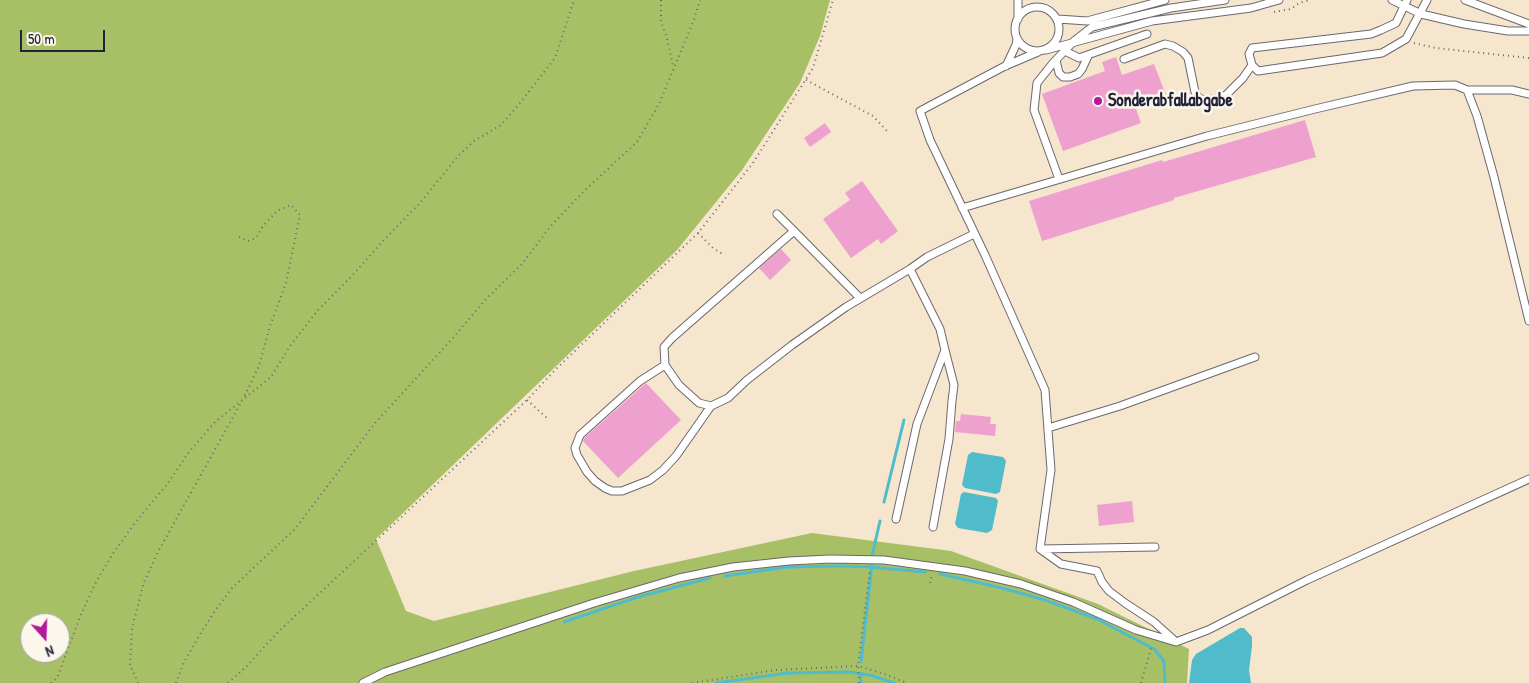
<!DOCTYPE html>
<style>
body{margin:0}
#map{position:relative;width:1529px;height:683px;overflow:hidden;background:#f5e6cd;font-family:"Patrick Hand",sans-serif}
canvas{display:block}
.north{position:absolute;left:20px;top:613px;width:50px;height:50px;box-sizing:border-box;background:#fbf7ec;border:1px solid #a4a2a5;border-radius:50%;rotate:160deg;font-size:14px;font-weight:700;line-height:20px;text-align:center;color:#22223b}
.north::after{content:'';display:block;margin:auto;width:18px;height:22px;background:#b5179e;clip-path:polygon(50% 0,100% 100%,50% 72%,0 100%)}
.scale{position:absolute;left:20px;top:30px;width:85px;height:22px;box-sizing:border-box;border:2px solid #22223b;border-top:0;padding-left:6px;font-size:15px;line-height:18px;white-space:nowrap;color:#22223b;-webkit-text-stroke:4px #fbf7ec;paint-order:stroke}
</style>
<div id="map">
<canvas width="1529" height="683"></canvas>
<div class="north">N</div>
<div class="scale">50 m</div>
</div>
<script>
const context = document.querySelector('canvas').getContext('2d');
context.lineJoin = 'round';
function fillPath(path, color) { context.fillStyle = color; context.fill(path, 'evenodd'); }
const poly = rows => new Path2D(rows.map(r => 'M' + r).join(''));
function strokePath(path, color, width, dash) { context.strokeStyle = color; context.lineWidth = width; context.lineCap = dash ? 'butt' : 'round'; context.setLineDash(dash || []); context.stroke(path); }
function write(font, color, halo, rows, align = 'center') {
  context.font = font + ' "Patrick Hand",sans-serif'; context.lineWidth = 5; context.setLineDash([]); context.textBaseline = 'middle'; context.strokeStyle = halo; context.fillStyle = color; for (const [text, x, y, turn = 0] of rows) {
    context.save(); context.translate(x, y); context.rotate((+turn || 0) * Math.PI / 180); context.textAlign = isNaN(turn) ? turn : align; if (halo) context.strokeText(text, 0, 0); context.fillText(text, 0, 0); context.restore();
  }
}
fillPath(poly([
 [0,0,830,0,820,36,800,83,742,170,677,250,376,539,406,611,434,621,634,571,812,533,951,551,1098,604,1189,649,1187,683,0,683],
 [30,623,60,623,60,653,30,653]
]), '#a8c065');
fillPath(poly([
 [972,452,1003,457,1006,461,1000,492,996,494,965,488,962,485,968,455],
 [964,492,996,498,998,501,992,530,987,533,958,528,955,524,961,494],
 [1240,628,1244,628,1252,637,1252,646,1249,670,1251,683,1189,683,1192,660,1196,654]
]), '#50bccb');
strokePath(poly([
 [884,502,904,420],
 [872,556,880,521],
 [940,574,1002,588,1045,600,1097,619,1154,649,1164,661,1165,683],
 [725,576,787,567,840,566,871,567,925,572],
 [564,622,638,597,710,578],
 [861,662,872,564],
 [860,674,861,683],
 [716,683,788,673,849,672,870,675,894,683]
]), '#50bccb', 3);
fillPath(poly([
 [1116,57,1122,75,1154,64,1166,95,1135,106,1141,123,1063,151,1042,94,1105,71,1102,62],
 [1305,120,1316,157,1174,198,1174,200,1042,241,1029,201,1162,160,1163,162],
 [825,123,831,132,810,147,804,138],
 [862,181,898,231,881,244,878,239,851,258,823,219,850,200,845,193],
 [781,249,791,260,770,280,759,268],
 [646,383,681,420,618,478,583,441,584,438],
 [961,414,991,417,990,424,996,424,995,436,955,432,956,421,960,421],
 [1132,501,1134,522,1099,526,1097,505]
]), '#eea0ce');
const lane = poly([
 [1392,0,1421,14,1464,24,1508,31,1529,31],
 [1407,0,1396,23,1381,30,1371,34,1252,48,1249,54,1252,65,1258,71,1382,53,1406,39,1427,0],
 [1465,0,1529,24],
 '1015 29a22 22 0 1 1 44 0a22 22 0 1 1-44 0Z',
 [1018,19,1018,0],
 [1058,19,1087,21,1165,0],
 [1046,50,1152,21,1251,8,1279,0],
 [1065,51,1079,58,1147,34],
 [1038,52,1005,66,920,111,930,140,985,255,1045,390,1051,470,1040,549,1061,564,1097,571,1102,582,1109,591,1125,603,1154,622,1174,640],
 [1124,59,1165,44,1173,46,1183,52,1188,58,1195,92,1198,97,1203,100,1216,99,1226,95,1243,78,1252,65],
 [1056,60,1059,73,1063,77,1070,77,1078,74,1082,69,1088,56],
 [1006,66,1016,45,1017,39],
 [1467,90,1512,90,1529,94],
 [1059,179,1034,110,1037,83,1053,63,1074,41,1092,27,1171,8,1225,0],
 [962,208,1207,136,1315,109,1413,86,1455,85,1467,90,1477,116,1494,177,1529,321],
 [777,214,794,231,672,338,664,347,665,365,679,385,699,403,711,406,728,398,747,380,792,345,846,307,910,269],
 [794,231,860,298],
 [665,365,640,381,580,435,575,448,577,455,587,472,595,481,605,488,612,491,622,491,650,480,663,470,676,456,711,406],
 [1048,428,1120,406,1255,357],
 [896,519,917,424,945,350,940,329,910,269,927,257,974,234],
 [933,527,949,439,952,401,954,385,945,350],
 [1040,549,1155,547],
 [363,683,385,672,594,603,679,578,733,567,789,561,830,559,884,560,965,571,1021,584,1073,602,1136,630,1176,642,1208,630,1307,580,1529,479]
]);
strokePath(lane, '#6c676e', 9);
strokePath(poly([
 [661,0,661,22,667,38,673,66],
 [1274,12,1291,9,1299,3,1310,0],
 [1414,43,1436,48,1529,58],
 [806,80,873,116,887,131],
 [698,233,713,248,724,255],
 [239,237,248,241,256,238,263,226,277,211,291,205,300,215,286,283,270,326,259,366,244,397],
 [527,400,549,420],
 [930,583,932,575],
 [51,683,57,678,80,617,96,582,112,555,134,524,168,483,189,452,215,422,271,377,290,346,318,310,351,277,382,242,419,204,459,155,474,141,501,125,520,103,555,58,574,0],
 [138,683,130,665,132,628,144,582,159,550,242,401],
 [176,683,184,662,202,631,216,609,233,587,295,529,375,423,453,338,485,300,522,264,550,227,584,191,637,142,659,104,694,20,700,0],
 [228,683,246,667,278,632,527,400,556,369,698,233,753,163,813,68,833,0],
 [692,683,776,670,858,666,887,675,907,683],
 [859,683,858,666,870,569],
 [1141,683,1152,645]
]), '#6c676e', 2, [1, 4]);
strokePath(lane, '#fff', 7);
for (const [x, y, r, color] of [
 [1098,101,5,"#b5179e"]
]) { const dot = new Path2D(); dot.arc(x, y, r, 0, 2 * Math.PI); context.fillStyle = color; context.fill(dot); strokePath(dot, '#fbf7ec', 2); }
write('bold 18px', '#22223b', '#fbf7ec', [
 ["Sonderabfallabgabe",1108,101]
], 'left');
</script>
